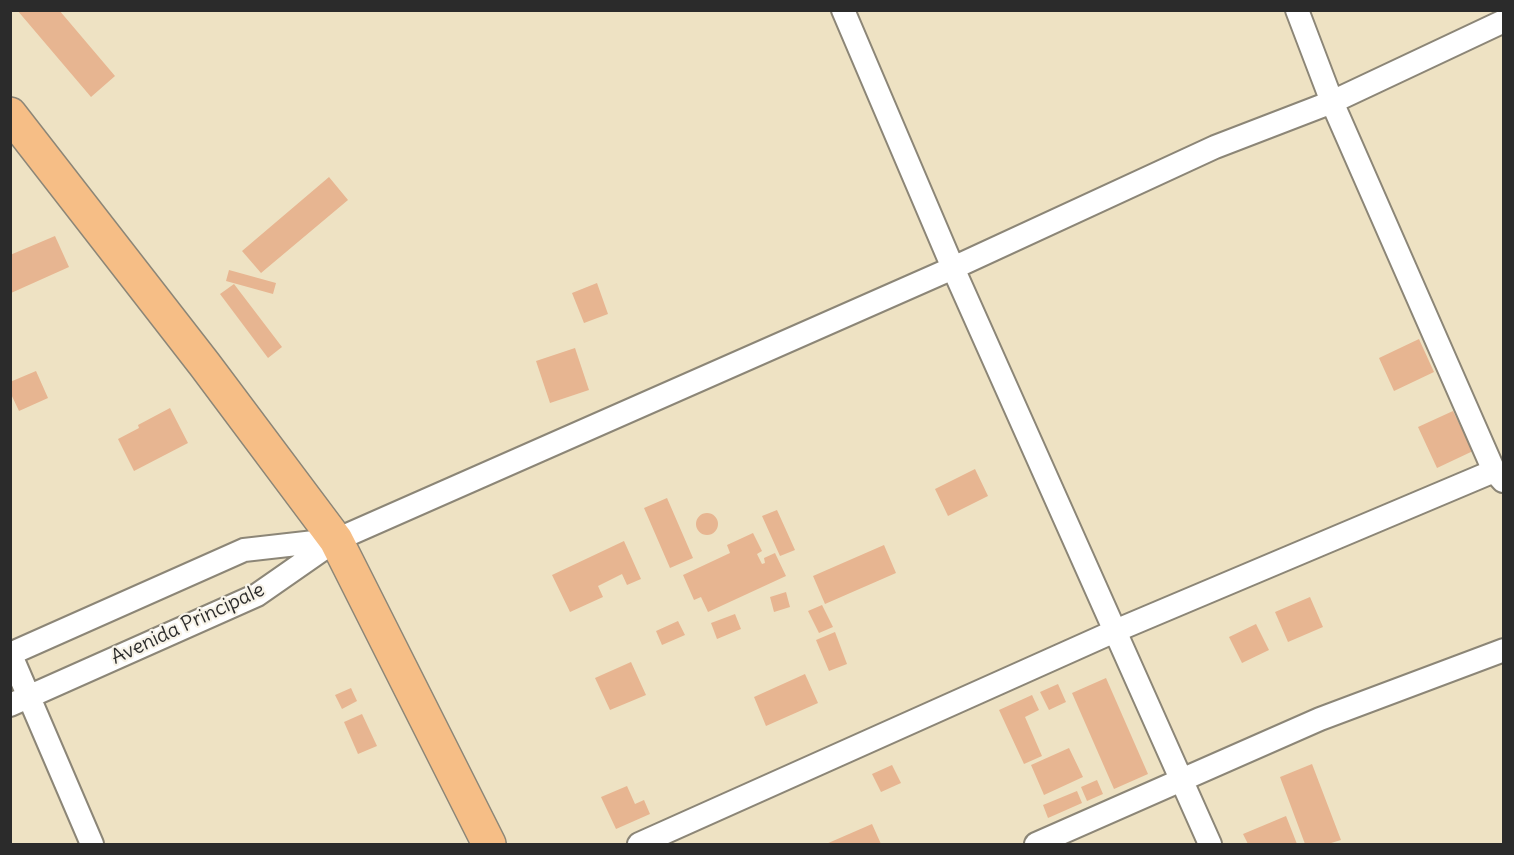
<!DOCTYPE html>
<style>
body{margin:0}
#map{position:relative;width:1514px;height:855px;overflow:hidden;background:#eee2c3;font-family:Delius,sans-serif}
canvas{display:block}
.frame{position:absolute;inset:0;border:12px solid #2b2b2b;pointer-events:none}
</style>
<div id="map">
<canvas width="1514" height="855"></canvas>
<div class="frame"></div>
</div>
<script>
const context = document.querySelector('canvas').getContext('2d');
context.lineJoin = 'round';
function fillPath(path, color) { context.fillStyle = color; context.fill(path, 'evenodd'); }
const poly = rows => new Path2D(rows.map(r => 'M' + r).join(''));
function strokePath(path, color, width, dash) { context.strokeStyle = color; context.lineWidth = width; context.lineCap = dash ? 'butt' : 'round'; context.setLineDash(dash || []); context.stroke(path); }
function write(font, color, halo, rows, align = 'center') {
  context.font = font + ' Delius,sans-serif'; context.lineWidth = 4.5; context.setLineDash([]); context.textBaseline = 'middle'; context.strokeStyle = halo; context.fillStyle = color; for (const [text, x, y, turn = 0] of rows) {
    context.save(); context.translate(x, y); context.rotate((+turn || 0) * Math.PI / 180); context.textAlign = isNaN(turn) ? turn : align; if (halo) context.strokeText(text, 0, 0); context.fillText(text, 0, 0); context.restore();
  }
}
fillPath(poly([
 [17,10,59,10,115,76,91,97],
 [329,177,348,200,261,273,242,251],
 [55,236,69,267,11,293,10,255],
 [229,270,276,283,273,294,226,281],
 [597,283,608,314,584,323,572,293],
 [234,284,282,347,268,358,220,294],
 [1419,339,1434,372,1394,391,1379,358],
 [575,348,589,390,550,403,536,361],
 [36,371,48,398,19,411,10,392,10,382],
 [170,408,188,443,134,471,118,439,139,428,138,425],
 [1453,411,1473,451,1437,468,1418,427],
 [975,469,988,496,948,516,935,489],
 [667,498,693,558,670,568,644,508],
 [777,510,795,550,780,556,762,516],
 '696 524a11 11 0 1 1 22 0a11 11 0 1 1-22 0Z',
 [753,533,762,551,757,554,762,564,765,563,764,558,775,553,786,576,708,612,701,597,694,600,683,575,730,553,727,545],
 [624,541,641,579,627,585,622,574,598,586,603,597,570,612,552,575],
 [884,545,896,573,825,604,813,576],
 [786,592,790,607,774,612,770,597],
 [1310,597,1323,627,1288,642,1275,612],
 [822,605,833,627,819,633,808,611],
 [735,614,741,629,717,639,711,623],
 [678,621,685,635,662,645,656,631],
 [1256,624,1269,650,1242,663,1229,637],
 [835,632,847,664,829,671,816,640],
 [631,662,646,695,610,710,595,678],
 [805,674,818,703,766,726,754,697],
 [1106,678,1148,774,1114,789,1072,693],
 [1058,684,1066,702,1049,710,1040,692],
 [351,688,357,701,342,709,335,695],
 [1032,695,1039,710,1025,717,1042,756,1024,764,999,710],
 [362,714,377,746,358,754,344,722],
 [1069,748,1083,777,1044,795,1031,765],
 [1312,764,1341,840,1328,844,1305,844,1280,777],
 [892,765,901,783,881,792,872,774],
 [1097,780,1103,794,1087,801,1081,787],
 [627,786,635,804,644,800,650,814,616,829,601,797],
 [1077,791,1082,803,1048,818,1043,805],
 [1286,816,1297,844,1248,844,1243,834],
 [872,824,881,844,826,844]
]), '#e7b591');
const minor = poly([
 [843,10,953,268,1210,844],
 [1297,10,1332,102,1494,471,1503,481],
 [10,653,92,844],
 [10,654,244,550,332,540],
 [10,705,257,595,336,540,953,268,1215,147,1332,102,1504,21],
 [639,844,1115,631,1494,471],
 [1036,844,1320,719,1504,650]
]);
const trunk = poly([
 [10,114,205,365,336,540,489,844]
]);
strokePath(minor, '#8c8677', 26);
strokePath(trunk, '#8c8677', 36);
strokePath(minor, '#fff', 22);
strokePath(trunk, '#f6be86', 33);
write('20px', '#2b2b2b', '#f7f3e8', [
 ["Avenida Principale",188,624,-25]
]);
</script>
